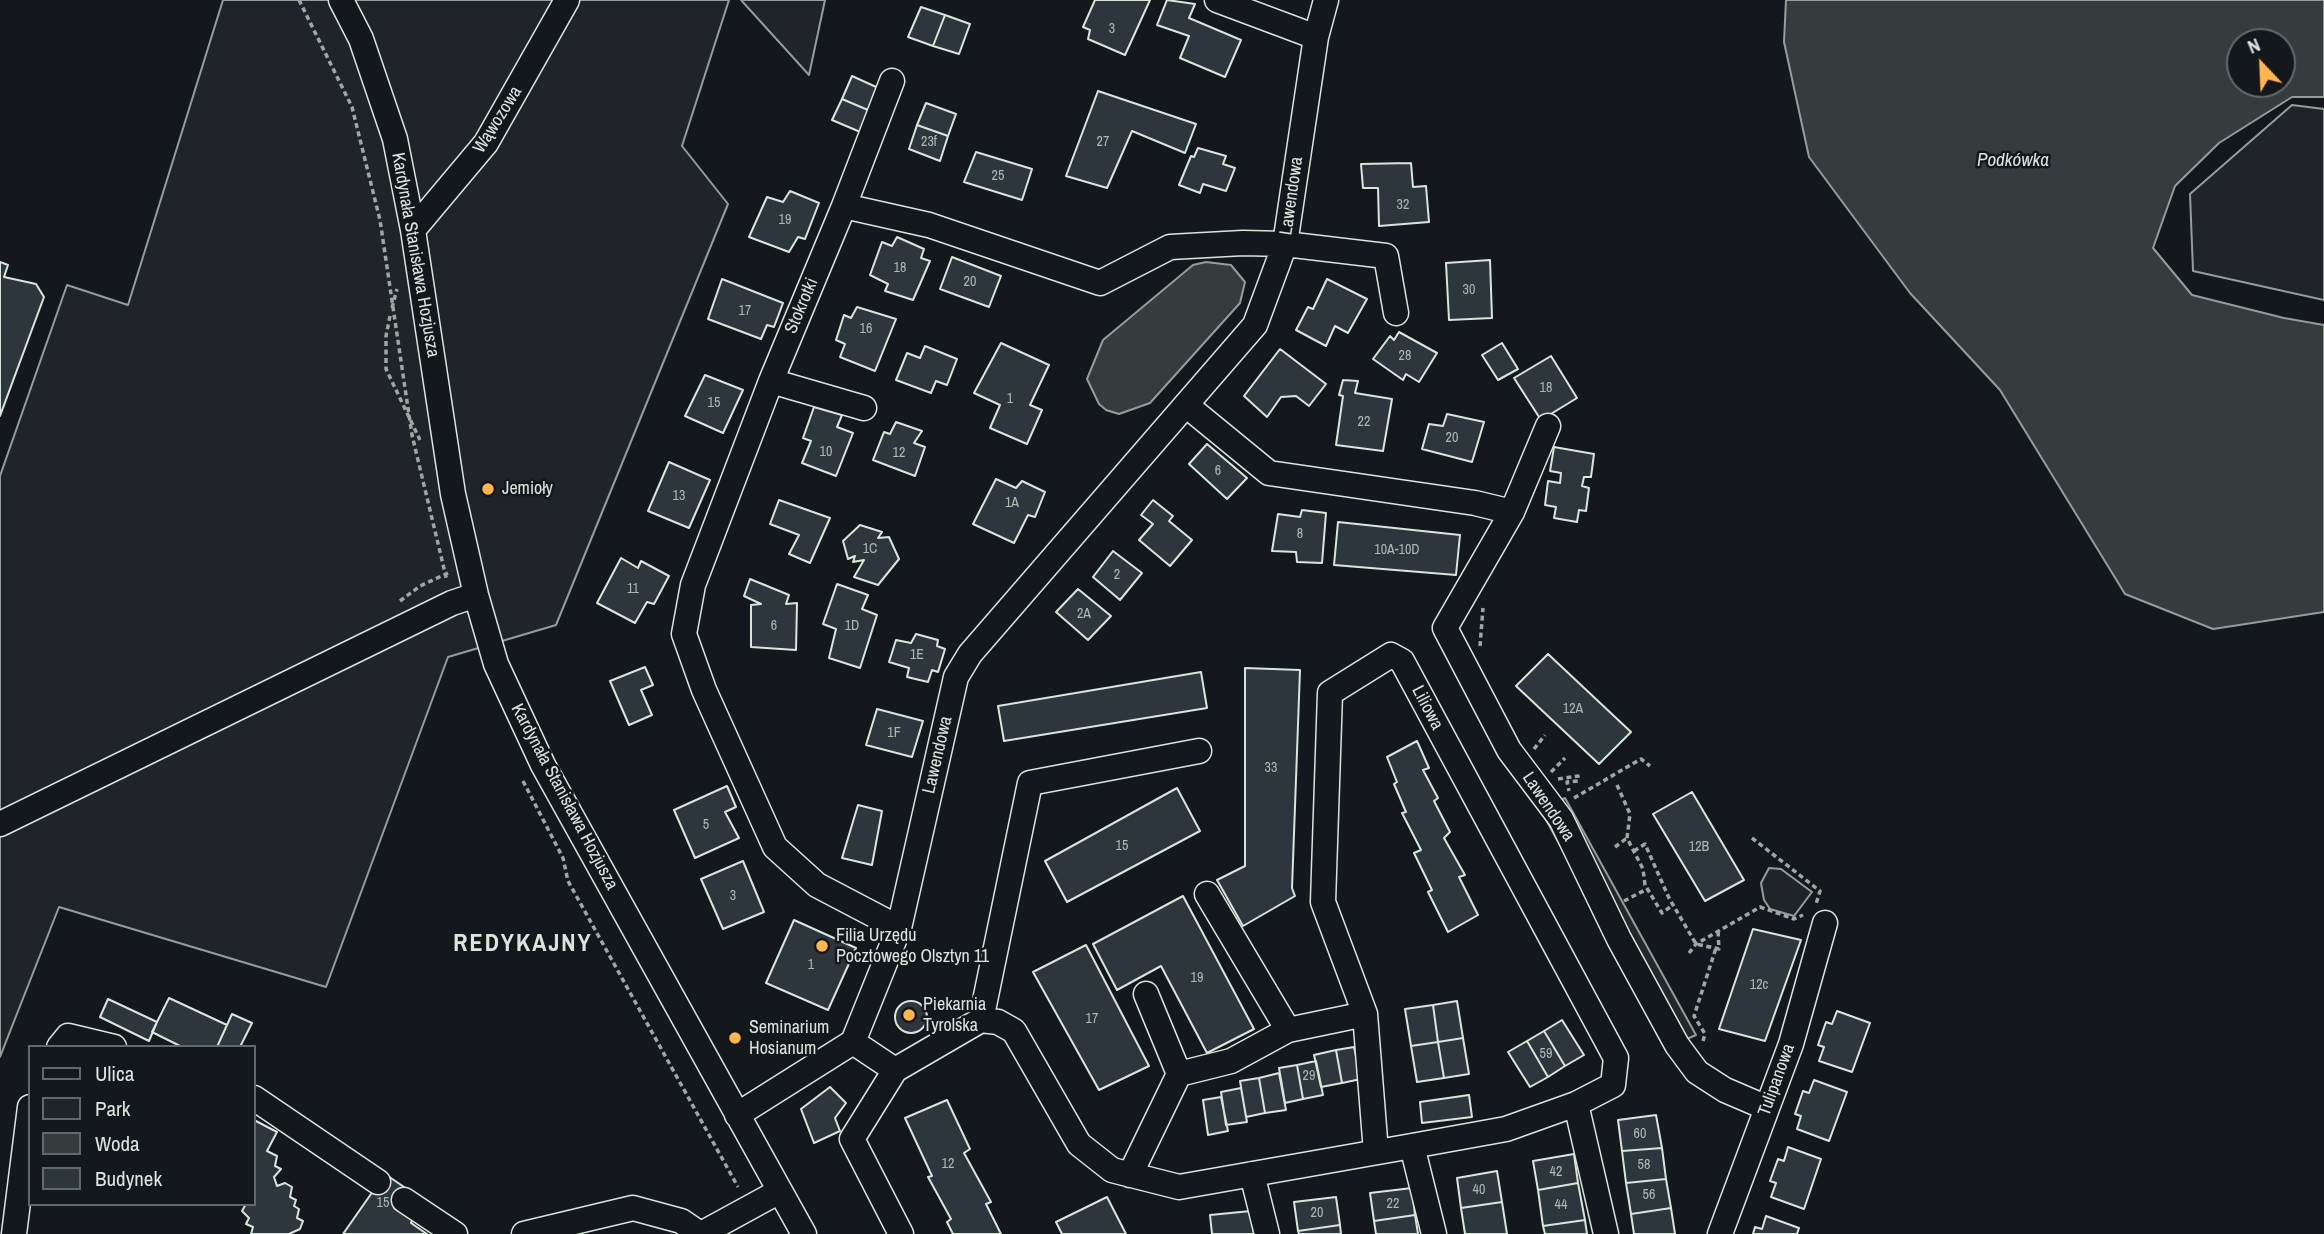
<!DOCTYPE html>
<meta charset="utf-8">
<style>
body{margin:0}
#map{position:relative;width:2324px;height:1234px;overflow:hidden;background:#14181c;font-family:"Archivo Narrow",sans-serif}
canvas{display:block}
.legend{position:absolute;left:28px;top:1045px;width:228px;height:161px;box-sizing:border-box;background:#14181c;border:2px solid #626a69;margin:0;padding:9px 12px;list-style:none;font-size:21px;color:#d8e6dc}
.legend li{display:flex;align-items:center;gap:14px;height:35px}
.legend b{width:35px;border:2px solid #626a69}
.north{position:absolute;left:2226px;top:28px;width:70px;height:70px;box-sizing:border-box;background:#14181c;border:2px solid #626a69;border-radius:50%;rotate:337deg;font-size:19px;font-weight:700;line-height:28px;text-align:center;color:#d8e6dc}
.north::after{content:'';display:block;margin:auto;width:24px;height:32px;background:#ffb74d;clip-path:polygon(50% 0,100% 100%,50% 72%,0 100%)}
</style>
<div id="map">
<canvas width="2324" height="1234"></canvas>
<ul class="legend">
<li><b style="height:9px;background:#14181c"></b>Ulica</li>
<li><b style="height:19px;background:#202428"></b>Park</li>
<li><b style="height:19px;background:#363b3e"></b>Woda</li>
<li><b style="height:19px;background:#2c363c"></b>Budynek</li>
</ul>
<div class="north">N</div>
</div>
<script>
const context = document.querySelector('canvas').getContext('2d');
context.lineJoin = 'round';
function fillPath(path, color) { context.fillStyle = color; context.fill(path, 'evenodd'); }
const poly = rows => new Path2D(rows.map(r => 'M' + r).join(''));
function strokePath(path, color, width, dash) { context.strokeStyle = color; context.lineWidth = width; context.lineCap = dash ? 'butt' : 'round'; context.setLineDash(dash || []); context.stroke(path); }
function write(font, color, halo, rows, align = 'center') {
  context.font = font + ' "Archivo Narrow",sans-serif'; context.lineWidth = 5; context.setLineDash([]); context.textBaseline = 'middle'; context.strokeStyle = halo; context.fillStyle = color; for (const [text, x, y, turn = 0] of rows) {
    context.save(); context.translate(x, y); context.rotate((+turn || 0) * Math.PI / 180); context.textAlign = isNaN(turn) ? turn : align; if (halo) context.strokeText(text, 0, 0); context.fillText(text, 0, 0); context.restore();
  }
}
const green = poly([
 [223,0,729,0,682,146,728,204,556,625,448,657,326,987,59,907,0,1057,0,476,67,285,128,305,223,0],
 [741,0,825,0,809,75,741,0],
 [2292,105,2324,109,2324,300,2193,271,2190,194,2292,105],
 [1769,868,1781,869,1812,892,1794,916,1770,909,1764,900,1761,883,1769,868]
]);
fillPath(green, '#202428');
strokePath(green, '#939e99', 2);
const parking = poly([
 [1565,798,1696,1035,1671,1046,1540,809,1565,798]
]);
fillPath(parking, '#24282b');
strokePath(parking, '#939e99', 2);
const water = poly([
 [1786,0,2324,0,2324,97,2292,97,2219,143,2175,186,2153,248,2192,295,2284,318,2324,325,2324,612,2213,629,2125,594,2000,390,1910,293,1809,157,1784,42,1786,0],
 [2240,42,2282,42,2282,84,2240,84,2240,42],
 [1206,262,1231,265,1245,282,1240,303,1150,403,1119,414,1106,410,1099,404,1087,379,1103,340,1193,265,1206,262]
]);
fillPath(water, '#363b3e');
strokePath(water, '#939e99', 2);
const building = poly([
 [1095,0,1150,0,1125,55,1088,39,1090,30,1083,27,1095,0],
 [1167,0,1195,4,1189,18,1241,40,1225,77,1180,58,1189,36,1157,25,1167,0],
 [921,7,945,15,933,46,908,37,921,7],
 [945,15,970,24,959,54,933,46,945,15],
 [852,76,885,91,875,113,842,99,852,76],
 [1098,91,1196,124,1185,153,1132,131,1107,188,1066,176,1098,91],
 [842,99,875,113,865,134,832,120,842,99],
 [926,103,956,114,948,136,917,125,926,103],
 [917,125,948,136,940,161,909,149,917,125],
 [1198,148,1226,156,1223,164,1235,168,1226,191,1203,184,1200,193,1179,185,1191,156,1194,157,1198,148],
 [976,152,1032,169,1022,200,964,182,976,152],
 [1411,163,1413,187,1426,186,1429,222,1379,226,1378,188,1363,188,1361,164,1411,163],
 [790,191,819,203,805,239,798,237,789,252,749,237,767,197,783,202,790,191],
 [897,237,924,249,921,258,930,261,913,300,885,291,888,284,870,275,882,242,892,246,897,237],
 [952,257,1001,276,989,307,940,289,952,257],
 [1490,260,1492,318,1449,320,1446,263,1490,260],
 [0,262,8,265,4,277,36,284,44,297,0,416,0,262],
 [722,279,783,303,774,327,767,325,761,339,708,319,722,279],
 [1327,279,1367,299,1348,333,1335,326,1326,346,1296,330,1308,307,1313,309,1327,279],
 [857,307,896,319,875,371,840,357,845,344,836,340,844,315,851,318,857,307],
 [1399,332,1437,353,1419,382,1406,374,1403,380,1373,359,1390,336,1394,340,1399,332],
 [1001,343,1049,365,1030,405,1042,410,1027,444,990,428,1000,405,974,393,1001,343],
 [1502,343,1518,369,1498,380,1482,355,1502,343],
 [925,346,957,359,947,385,936,381,931,393,896,380,907,353,920,358,925,346],
 [1280,349,1326,384,1309,406,1296,396,1281,397,1267,417,1244,396,1280,349],
 [1551,356,1577,398,1541,420,1514,378,1551,356],
 [705,375,743,390,723,433,685,416,705,375],
 [1343,380,1358,381,1355,393,1392,399,1383,451,1336,445,1343,396,1339,395,1343,380],
 [814,407,842,415,837,427,853,433,836,476,802,463,811,441,803,438,814,407],
 [1447,414,1484,422,1472,462,1422,449,1429,424,1443,426,1447,414],
 [896,422,922,431,914,443,925,447,915,476,873,460,884,432,890,434,896,422],
 [1207,444,1247,478,1227,499,1189,464,1207,444],
 [1554,447,1594,454,1591,477,1584,477,1582,486,1589,488,1586,511,1579,510,1577,522,1554,518,1556,507,1545,505,1548,481,1560,483,1561,473,1550,471,1554,447],
 [669,462,710,480,689,528,648,511,669,462],
 [996,479,1016,488,1022,481,1045,492,1035,517,1028,515,1014,543,973,524,996,479],
 [779,500,830,518,810,563,789,554,799,535,770,524,779,500],
 [1153,500,1173,516,1169,521,1192,540,1170,566,1139,540,1153,524,1141,515,1153,500],
 [1302,510,1326,513,1322,563,1297,562,1296,552,1272,551,1278,514,1300,517,1302,510],
 [1338,522,1460,535,1456,575,1334,565,1338,522],
 [860,525,882,532,878,538,889,537,899,559,878,585,854,577,864,560,853,562,855,556,848,559,843,541,860,525],
 [1113,551,1142,573,1120,600,1093,577,1113,551],
 [621,558,638,568,641,561,669,576,654,604,647,602,635,623,597,603,621,558],
 [750,579,789,595,786,604,797,603,796,650,751,647,751,605,761,604,744,596,750,579],
 [837,584,868,595,862,609,877,615,860,668,829,658,836,629,823,624,837,584],
 [1078,589,1111,616,1088,640,1056,612,1078,589],
 [916,634,938,640,937,646,945,649,938,672,932,670,928,682,907,677,909,668,889,662,896,640,911,643,916,634],
 [1548,654,1631,732,1599,764,1516,686,1548,654],
 [645,667,653,685,641,690,652,715,629,725,610,681,645,667],
 [1245,668,1300,670,1292,888,1295,896,1243,926,1217,880,1245,866,1245,668],
 [1201,672,1207,708,1004,741,998,706,1201,672],
 [877,709,923,721,912,757,866,745,877,709],
 [1417,741,1429,768,1423,770,1438,798,1434,801,1450,832,1444,838,1465,875,1459,877,1478,915,1448,932,1428,892,1432,890,1414,853,1421,850,1402,813,1406,812,1394,784,1397,782,1387,757,1417,741],
 [727,786,736,807,725,812,739,838,695,858,674,810,727,786],
 [1177,788,1200,831,1067,902,1045,861,1177,788],
 [1692,792,1744,880,1705,901,1653,814,1692,792],
 [858,805,882,811,872,865,842,858,858,805],
 [743,861,764,912,723,929,701,879,743,861],
 [1183,896,1254,1029,1207,1053,1161,966,1117,990,1093,944,1183,896],
 [794,920,856,948,828,1010,766,983,794,920],
 [1753,929,1801,940,1765,1041,1719,1029,1753,929],
 [1086,945,1149,1066,1099,1090,1033,972,1086,945],
 [169,998,227,1025,217,1047,182,1047,152,1032,169,998],
 [108,999,157,1022,149,1041,100,1017,108,999],
 [1457,1001,1463,1038,1438,1042,1433,1005,1457,1001],
 '895 1017a16 16 0 1 1 32 0a16 16 0 1 1-32 0Z',
 [1433,1005,1438,1042,1411,1046,1405,1009,1433,1005],
 [1837,1011,1870,1023,1852,1072,1819,1061,1824,1047,1818,1045,1826,1022,1832,1024,1837,1011],
 [232,1014,252,1023,240,1047,217,1047,232,1014],
 [1562,1020,1584,1055,1565,1066,1544,1031,1562,1020],
 [1544,1031,1565,1066,1548,1077,1527,1041,1544,1031],
 [1463,1038,1469,1074,1444,1078,1438,1042,1463,1038],
 [1527,1041,1548,1077,1530,1087,1508,1052,1527,1041],
 [1438,1042,1444,1078,1417,1082,1411,1046,1438,1042],
 [1354,1047,1361,1079,1342,1083,1336,1050,1354,1047],
 [1336,1050,1342,1083,1321,1087,1314,1055,1336,1050],
 [1316,1061,1323,1095,1303,1099,1297,1065,1316,1061],
 [1297,1065,1303,1099,1285,1103,1279,1068,1297,1065],
 [1279,1073,1286,1110,1265,1113,1259,1078,1279,1073],
 [1259,1078,1265,1113,1246,1117,1240,1081,1259,1078],
 [1814,1080,1847,1092,1829,1141,1797,1129,1801,1116,1795,1114,1803,1091,1809,1093,1814,1080],
 [830,1087,846,1103,835,1118,840,1131,814,1143,801,1109,830,1087],
 [1241,1088,1247,1122,1226,1125,1221,1092,1241,1088],
 [1469,1095,1472,1117,1422,1123,1420,1102,1469,1095],
 [1221,1097,1228,1131,1208,1135,1203,1100,1221,1097],
 [947,1100,970,1149,964,1153,991,1202,986,1204,1001,1234,953,1234,947,1222,951,1219,928,1177,932,1176,905,1118,947,1100],
 [1656,1115,1662,1148,1622,1151,1618,1120,1656,1115],
 [254,1120,277,1132,267,1151,277,1156,275,1166,281,1169,274,1177,277,1186,285,1183,292,1187,290,1197,296,1200,294,1206,299,1209,297,1218,303,1221,300,1229,289,1234,251,1234,253,1227,246,1224,249,1218,242,1211,246,1204,254,1204,254,1120],
 [1788,1147,1821,1159,1804,1209,1771,1197,1776,1183,1770,1181,1778,1159,1784,1161,1788,1147],
 [1662,1148,1666,1179,1626,1183,1622,1151,1662,1148],
 [1574,1154,1578,1183,1538,1190,1533,1161,1574,1154],
 [1497,1171,1502,1202,1461,1208,1457,1178,1497,1171],
 [385,1174,407,1189,414,1217,411,1223,427,1234,343,1234,385,1174],
 [1666,1179,1671,1208,1631,1214,1626,1183,1666,1179],
 [1578,1183,1585,1220,1543,1226,1538,1190,1578,1183],
 [1412,1188,1415,1215,1374,1221,1370,1193,1412,1188],
 [1107,1197,1126,1234,1062,1234,1056,1222,1107,1197],
 [1336,1197,1340,1225,1298,1231,1294,1202,1336,1197],
 [1502,1202,1507,1234,1465,1234,1461,1208,1502,1202],
 [1671,1208,1675,1234,1634,1234,1631,1214,1671,1208],
 [1251,1211,1254,1234,1212,1234,1210,1215,1251,1211],
 [1415,1215,1418,1234,1376,1234,1374,1221,1415,1215],
 [1766,1216,1799,1228,1797,1234,1753,1234,1755,1227,1762,1229,1766,1216],
 [1585,1220,1587,1234,1545,1234,1543,1226,1585,1220],
 [1340,1225,1341,1234,1299,1234,1298,1231,1340,1225]
]);
fillPath(building, '#2c363c');
strokePath(building, '#d8e6dc', 2);
const minor = poly([
 [341,0,361,39,395,139,413,230,453,494,476,595,496,664,543,765,804,1234],
 [1217,0,1316,37],
 [844,206,892,81],
 [413,230,486,143,567,0],
 [771,381,864,408],
 [1186,405,1269,473,1475,503,1512,512],
 [1548,426,1512,512,1445,628,1509,750,1561,819,1619,939,1677,1045,1697,1072,1725,1090,1767,1108],
 [0,824,452,603,476,595],
 [1207,894,1288,1030],
 [899,928,817,885,775,847,704,690,684,634,693,585,771,381,844,206,929,225,1100,283,1170,247,1243,243,1285,244,1386,256,1396,313],
 [981,1020,1030,783,1199,751],
 [853,1042,895,1070,981,1020,998,1022,1014,1031,1079,1144,1112,1170,1179,1187,1412,1146,1506,1129,1576,1104,1613,1085,1616,1058,1402,661,1391,655,1330,693,1323,902,1365,1014,1376,1152],
 [59,1047,68,1036,114,1047],
 [895,1070,852,1139,901,1234],
 [1179,1074,1231,1061,1288,1030,1365,1014],
 [254,1098,378,1182],
 [1576,1104,1606,1234],
 [737,1115,853,1042,899,928,956,677,970,654,1255,325,1285,244,1316,37,1326,0],
 [1412,1146,1434,1234],
 [1252,1174,1267,1234],
 [1130,1175,1179,1074,1146,994],
 [404,1200,455,1234],
 [14,1234,30,1107],
 [524,1234,633,1208,681,1221,700,1234],
 [701,1234,778,1192],
 [1720,1234,1791,1044,1825,923]
]);
strokePath(minor, '#d8e6dc', 27);
strokePath(poly([
 [299,0,352,107,380,220,412,435,447,581],
 [392,308,397,289],
 [390,316,386,336,386,369,420,440],
 [400,601,420,586,448,573],
 [1480,646,1483,608],
 [1534,749,1545,735],
 [1551,772,1565,758],
 [1558,779,1578,776,1578,781,1567,782,1569,791],
 [523,781,563,858,568,881,738,1187],
 [1617,785,1630,814,1627,838,1643,869,1645,885,1662,913,1673,905],
 [1574,798,1641,759,1650,766],
 [1752,838,1820,891,1816,904],
 [1615,847,1627,838],
 [1634,851,1645,844,1669,898,1696,944,1719,949,1718,931],
 [1624,901,1647,889],
 [1689,953,1696,944,1760,907,1794,919,1803,915],
 [1703,1041,1705,1034,1694,1016,1716,948]
]), '#9da8a2', 3.5, [5, 3.5]);
strokePath(minor, '#14181c', 24);
for (const [x, y, r, color] of [
 [488,489,7,"#ffb74d"],
 [822,946,7,"#ffb74d"],
 [909,1015,7,"#ffb74d"],
 [735,1038,7,"#ffb74d"]
]) { const dot = new Path2D(); dot.arc(x, y, r, 0, 2 * Math.PI); context.fillStyle = color; context.fill(dot); strokePath(dot, '#14181c', 2.5); }
write('14px', '#adbab4', null, [
 ["3",1112,29],
 ["23f",929,142],
 ["27",1103,142],
 ["25",998,176],
 ["32",1403,205],
 ["19",785,220],
 ["18",900,268],
 ["20",970,282],
 ["30",1469,290],
 ["17",745,311],
 ["16",866,329],
 ["28",1405,356],
 ["18",1546,388],
 ["1",1010,399],
 ["15",714,403],
 ["22",1364,422],
 ["20",1452,438],
 ["10",826,452],
 ["12",899,453],
 ["6",1218,471],
 ["13",679,496],
 ["1A",1012,503],
 ["8",1300,534],
 ["1C",870,549],
 ["10A-10D",1397,550],
 ["2",1117,575],
 ["11",633,589],
 ["2A",1084,614],
 ["6",774,626],
 ["1D",852,626],
 ["1E",917,655],
 ["12A",1573,709],
 ["1F",894,733],
 ["33",1271,768],
 ["5",706,825],
 ["15",1122,846],
 ["12B",1699,847],
 ["3",733,896],
 ["1",811,965],
 ["19",1197,978],
 ["12c",1759,985],
 ["17",1092,1019],
 ["59",1546,1054],
 ["29",1309,1076],
 ["60",1640,1134],
 ["12",948,1164],
 ["58",1644,1165],
 ["42",1556,1172],
 ["40",1479,1190],
 ["56",1649,1195],
 ["15",383,1203],
 ["22",1393,1204],
 ["44",1561,1205],
 ["20",1317,1213]
]);
write('18px', '#d8e6dc', '#14181c', [
 ["Wąwozowa",498,120,-58],
 ["Lawendowa",1292,196,-82],
 ["Kardynała Stanisława Hozjusza",415,255,80],
 ["Stokrotki",802,306,-67],
 ["Liliowa",1427,708,62],
 ["Lawendowa",938,755,-77],
 ["Kardynała Stanisława Hozjusza",564,797,62],
 ["Lawendowa",1548,807,56],
 ["Tulipanowa",1777,1080,-70]
]);
write('18px', '#d8e6dc', '#14181c', [
 ["Jemioły",502,489],
 ["Filia Urzędu",836,936],
 ["Pocztowego Olsztyn 11",836,957],
 ["Piekarnia",923,1005],
 ["Tyrolska",923,1026],
 ["Seminarium",749,1028],
 ["Hosianum",749,1049]
], 'left');
write('italic 19px', '#d8e6dc', '#14181c', [
 ["Podkówka",2013,161]
]);
context.letterSpacing = '2px';
write('bold 24px', '#d8e6dc', '#14181c', [
 ["REDYKAJNY",523,945]
]);
context.letterSpacing = '0px';
</script>
